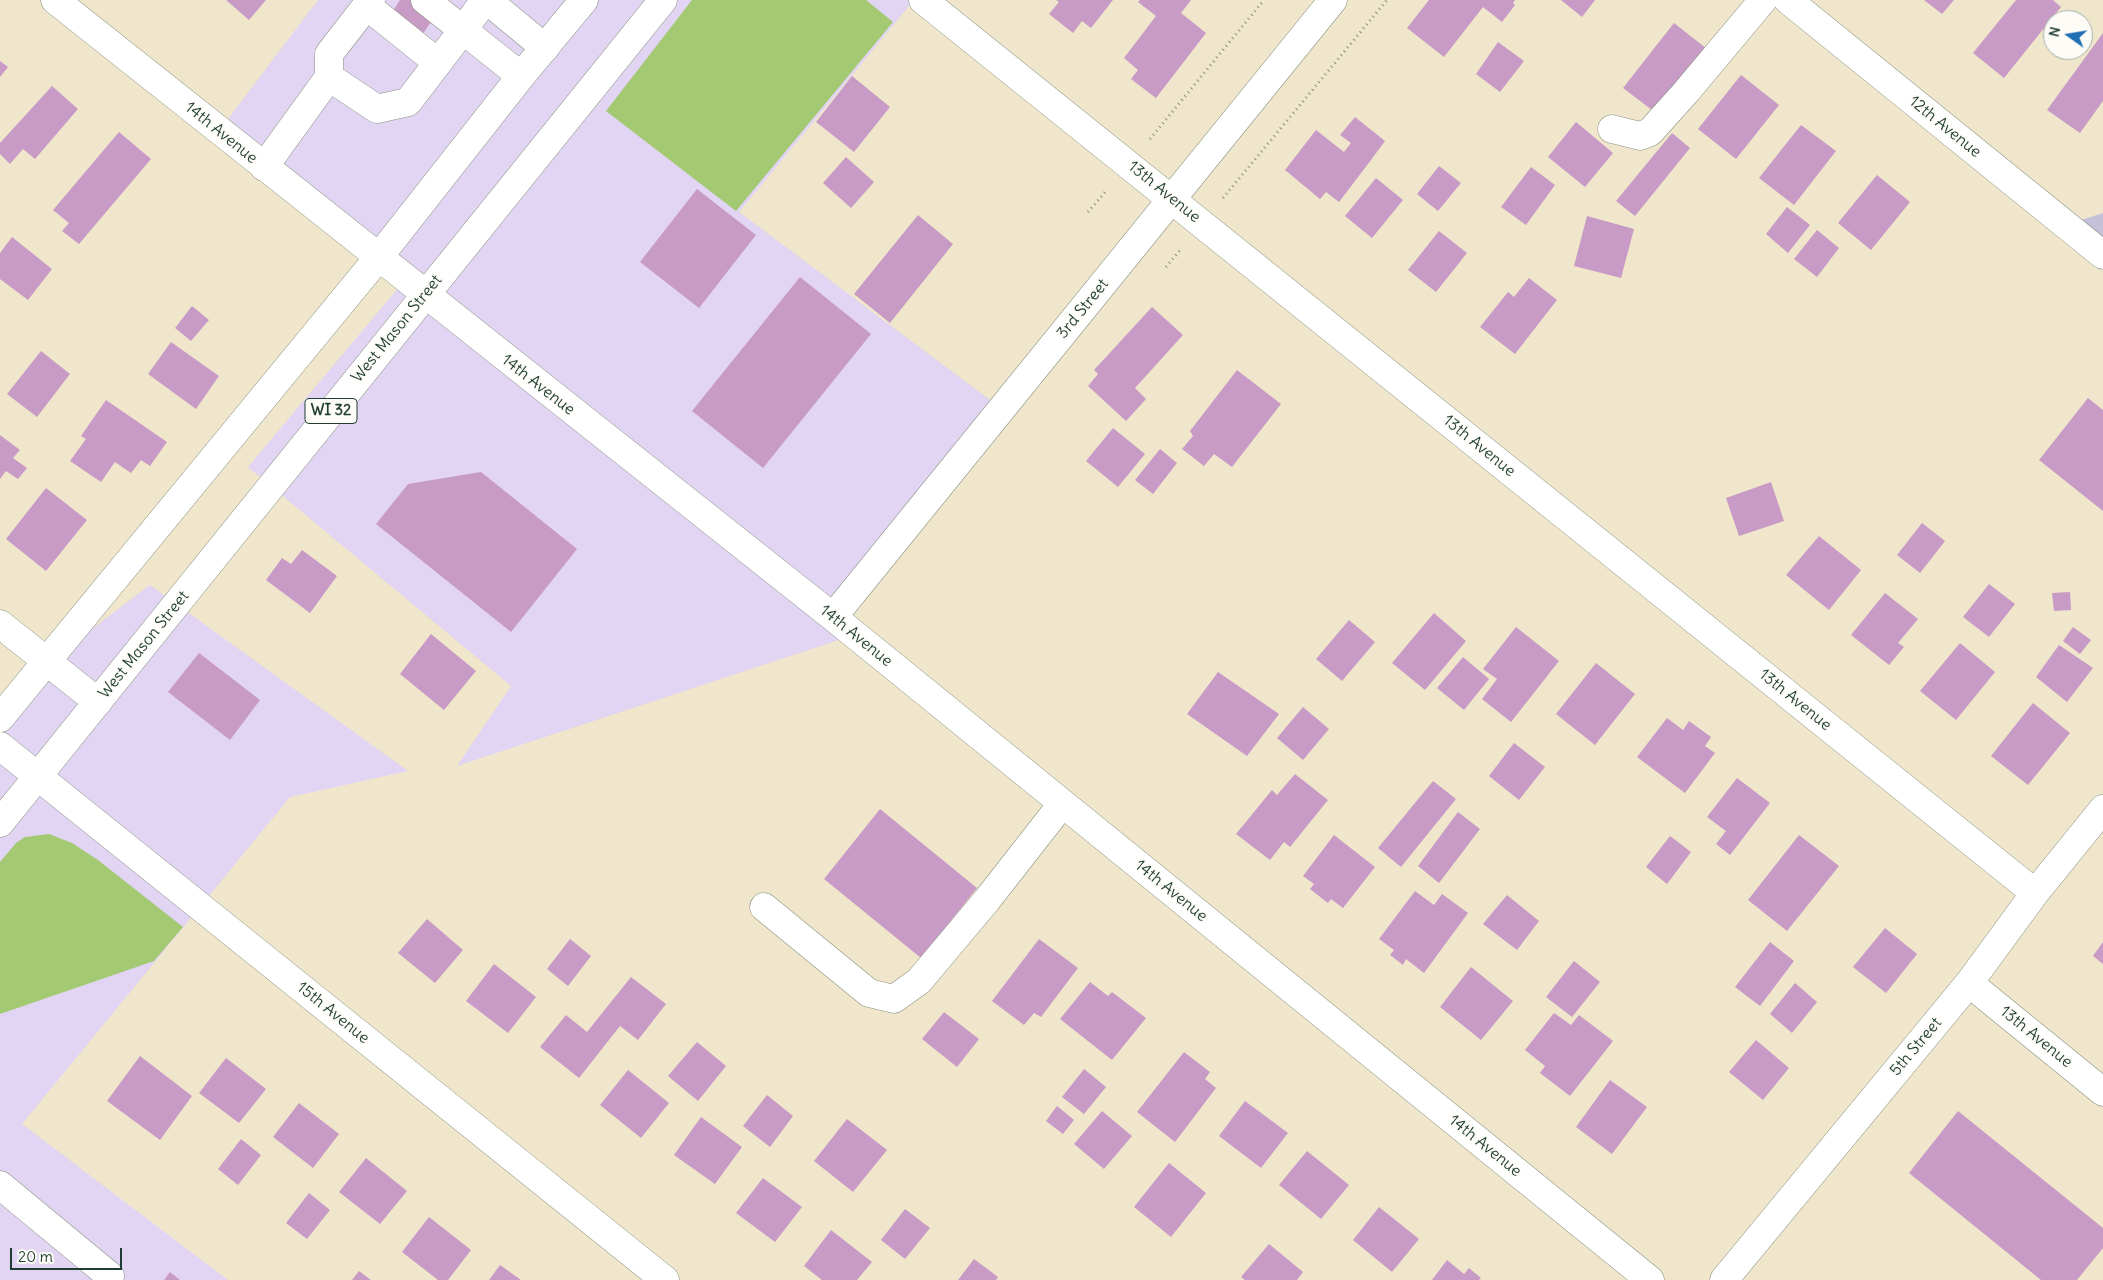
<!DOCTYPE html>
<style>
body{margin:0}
#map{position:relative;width:2103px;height:1280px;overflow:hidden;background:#f0e6cb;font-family:Delius,sans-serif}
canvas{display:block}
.north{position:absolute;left:2043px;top:10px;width:50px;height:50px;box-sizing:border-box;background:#fdfcf7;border:1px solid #a4b0a9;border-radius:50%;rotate:283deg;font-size:14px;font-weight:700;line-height:20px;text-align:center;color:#1f3d34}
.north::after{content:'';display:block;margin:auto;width:18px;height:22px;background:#1f6fb2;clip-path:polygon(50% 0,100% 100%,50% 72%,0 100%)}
.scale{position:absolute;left:10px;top:1248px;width:112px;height:22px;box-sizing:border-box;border:2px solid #1f3d34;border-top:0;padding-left:6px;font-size:15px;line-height:18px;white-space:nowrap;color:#1f3d34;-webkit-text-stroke:4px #fdfcf7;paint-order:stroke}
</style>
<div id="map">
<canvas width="2103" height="1280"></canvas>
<div class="north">N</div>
<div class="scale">20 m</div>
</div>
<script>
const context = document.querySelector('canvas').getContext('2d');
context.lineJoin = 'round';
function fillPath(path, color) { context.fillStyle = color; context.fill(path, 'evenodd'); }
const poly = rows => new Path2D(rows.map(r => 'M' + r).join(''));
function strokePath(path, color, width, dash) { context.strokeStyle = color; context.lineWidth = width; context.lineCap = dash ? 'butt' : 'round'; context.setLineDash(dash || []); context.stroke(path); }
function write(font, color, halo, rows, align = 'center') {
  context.font = font + ' Delius,sans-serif'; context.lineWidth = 4; context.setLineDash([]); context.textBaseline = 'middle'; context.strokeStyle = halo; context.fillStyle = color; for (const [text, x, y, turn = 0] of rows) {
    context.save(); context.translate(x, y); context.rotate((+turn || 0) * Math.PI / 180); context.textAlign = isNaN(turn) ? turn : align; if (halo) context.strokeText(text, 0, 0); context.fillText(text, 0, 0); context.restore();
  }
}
fillPath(poly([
 [318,0,914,0,739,212,1002,409,833,617,854,635,457,766,511,686,248,467,405,280,219,131],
 [150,585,408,771,290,797,22,1124,228,1280,0,1280,0,718,48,662]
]), '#e2d4f3');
fillPath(poly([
 [2103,213,2103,249,2066,225]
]), '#c5c0da');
fillPath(poly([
 [692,0,866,0,893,22,736,211,606,111],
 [49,834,72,843,98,860,183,927,154,961,0,1014,0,862,16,843,25,837]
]), '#a3c973');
fillPath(poly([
 [226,0,266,0,249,20],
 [400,0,412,0,435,16,420,38,389,17],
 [1056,0,1113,0,1091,28,1082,21,1073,33,1049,14,1059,2],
 [1140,0,1191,0,1181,13,1206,33,1156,98,1131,79,1138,70,1124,58,1156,16,1138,2],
 [1429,0,1515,0,1513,3,1515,5,1502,22,1483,7,1444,57,1407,28],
 [1561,0,1595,0,1582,17],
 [1924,0,1954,0,1942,14],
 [2016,0,2053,0,2061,7,2004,78,1973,53],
 [1674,23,1707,49,1656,113,1623,88],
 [2103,33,2103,101,2080,133,2047,110],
 [1498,42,1524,61,1500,92,1476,74],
 [0,61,8,67,0,77],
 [1741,75,1779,105,1736,159,1698,129],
 [852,76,890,107,854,152,816,122],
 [52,86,78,109,35,159,23,149,10,164,0,154,0,143],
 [1355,117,1385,141,1371,160,1362,153,1371,160,1339,202,1326,192,1320,199,1285,170,1316,130,1344,152,1351,143,1340,135],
 [1576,122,1613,153,1585,187,1548,157],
 [1801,125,1836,151,1794,205,1759,178],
 [119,132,151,159,79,244,62,231,69,223,53,210],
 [1672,133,1690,148,1635,216,1616,201],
 [846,157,874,182,851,208,823,183],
 [1439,166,1461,183,1438,211,1417,194],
 [1531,167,1555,185,1526,225,1501,207],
 [1877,175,1910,202,1871,250,1838,223],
 [1376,178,1403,200,1372,238,1345,216],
 [697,189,756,235,699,308,640,262],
 [1787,207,1810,225,1788,253,1766,234],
 [918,215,953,244,890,323,854,294],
 [1587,216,1634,229,1621,278,1574,266],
 [1817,230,1839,248,1817,277,1794,259],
 [1439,231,1467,253,1436,292,1408,270],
 [12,237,52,269,28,300,0,279,0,253],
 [800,277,871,334,763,468,692,411],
 [1529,278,1557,300,1515,354,1480,327,1508,292,1514,297],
 [192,306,209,320,191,341,175,328],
 [1152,307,1183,335,1135,388,1146,399,1126,421,1088,386,1098,374,1094,370],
 [171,342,219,376,196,409,148,374],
 [41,351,70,374,37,417,7,394],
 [1237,370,1281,404,1232,467,1214,454,1204,466,1182,449,1193,436,1190,431],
 [2088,398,2103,410,2103,511,2039,460],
 [106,400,167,442,150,466,141,460,131,473,115,462,101,482,70,461,86,439,81,436],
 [1113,428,1145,454,1118,487,1086,461],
 [0,435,20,450,13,458,27,468,18,479,6,471,0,479],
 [1160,449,1177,463,1153,494,1135,480],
 [481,472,577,549,511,632,376,524,408,484],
 [1771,482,1784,521,1739,536,1726,498],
 [46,488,87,520,46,571,6,539],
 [1922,523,1945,541,1920,573,1897,555],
 [1819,536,1861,570,1829,610,1786,575],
 [302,550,337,576,310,613,266,580,282,558,291,564],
 [1989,584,2015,604,1989,637,1963,617],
 [2070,592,2071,610,2054,611,2052,593],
 [1885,593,1918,619,1898,643,1904,647,1889,665,1851,635],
 [1434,613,1466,641,1425,690,1392,663],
 [1349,620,1375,642,1342,681,1316,659],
 [1516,627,1559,661,1511,722,1482,699,1497,679,1483,669],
 [2073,627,2091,640,2080,654,2063,641],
 [431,634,476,671,444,710,400,674],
 [1960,643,1995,672,1956,720,1920,691],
 [2059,645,2093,668,2067,702,2036,677],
 [199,653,260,700,230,740,168,692],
 [1463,657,1489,679,1464,710,1437,688],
 [1596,663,1635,694,1595,745,1556,714],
 [1218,672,1279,714,1247,756,1187,714],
 [2033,703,2070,733,2028,785,1991,756],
 [1303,707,1329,729,1303,760,1277,738],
 [1667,718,1683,730,1689,721,1711,737,1705,746,1715,753,1685,793,1637,757],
 [1514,743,1545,767,1519,800,1489,776],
 [1295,774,1328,800,1290,847,1284,842,1270,860,1236,834,1272,790,1277,795],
 [1737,778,1770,803,1730,855,1716,844,1726,831,1707,817],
 [1433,781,1456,799,1401,867,1378,848],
 [880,809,977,888,921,958,824,879],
 [1458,812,1480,829,1439,883,1418,866],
 [1334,835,1375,867,1343,908,1331,899,1328,903,1310,889,1314,884,1303,876],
 [1799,835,1839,866,1787,931,1748,900],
 [1670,836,1691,852,1667,884,1646,867],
 [1415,891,1434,905,1442,894,1468,913,1424,973,1406,959,1403,965,1390,955,1394,950,1379,939],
 [1507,895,1539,921,1517,950,1483,924],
 [427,919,463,950,435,983,398,953],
 [1885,928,1917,954,1886,993,1853,967],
 [570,939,591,956,568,986,547,969],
 [1039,939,1078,968,1041,1017,1034,1013,1024,1025,992,1001],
 [1770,942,1794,961,1760,1006,1735,987],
 [2103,942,2103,964,2093,956],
 [1574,961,1600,982,1572,1017,1546,997],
 [494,964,536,997,508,1033,466,1001],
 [1471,967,1513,1001,1481,1040,1440,1007],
 [631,977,666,1004,638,1040,620,1026,579,1078,540,1047,566,1015,587,1032],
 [1090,982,1108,996,1112,992,1146,1018,1112,1060,1060,1019],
 [1795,983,1817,1002,1792,1033,1770,1014],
 [944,1012,979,1039,957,1067,922,1039],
 [1554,1013,1571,1025,1579,1015,1613,1041,1570,1096,1540,1073,1545,1066,1525,1050],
 [1756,1040,1789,1068,1763,1100,1729,1072],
 [697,1042,726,1066,698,1101,668,1076],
 [1184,1052,1210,1072,1205,1079,1216,1088,1175,1142,1137,1112],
 [140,1056,192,1096,160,1140,107,1101],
 [226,1058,266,1089,239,1123,199,1093],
 [1084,1069,1106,1087,1084,1114,1062,1097],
 [628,1070,669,1103,641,1138,600,1105],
 [1610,1080,1647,1107,1612,1154,1576,1127],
 [767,1095,793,1116,770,1147,743,1126],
 [1245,1101,1288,1133,1261,1168,1219,1136],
 [299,1103,339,1134,313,1168,273,1137],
 [1057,1106,1074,1120,1063,1134,1046,1121],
 [1102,1111,1132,1136,1104,1169,1074,1144],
 [1958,1111,2103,1228,2103,1248,2077,1280,2041,1280,1909,1173],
 [701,1117,742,1147,715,1184,674,1155],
 [847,1119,887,1150,853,1192,814,1161],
 [241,1139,261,1155,238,1185,218,1169],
 [1307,1151,1349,1185,1321,1219,1279,1185],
 [366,1158,407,1191,380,1224,339,1192],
 [1169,1163,1206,1193,1171,1237,1134,1207],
 [763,1178,802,1207,775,1242,736,1213],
 [309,1193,330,1210,307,1239,286,1223],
 [1379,1207,1419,1239,1392,1272,1353,1240],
 [905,1209,930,1228,905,1259,881,1240],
 [429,1217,471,1250,448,1280,438,1280,402,1252],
 [831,1230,872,1262,857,1280,822,1280,804,1266],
 [1269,1244,1303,1272,1297,1280,1245,1280,1241,1277],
 [974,1259,998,1277,996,1280,958,1280],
 [1447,1260,1464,1274,1469,1268,1481,1278,1479,1280,1432,1280],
 [500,1265,521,1280,489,1280],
 [359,1271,371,1280,352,1280],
 [170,1272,180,1280,164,1280]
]), '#c89ac6');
const minor = poly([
 [55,0,833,617,1650,1280],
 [425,0,463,30,485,0],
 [487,0,545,48],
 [923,0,2035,893],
 [1788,0,2103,255],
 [367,6,437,62],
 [329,77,329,54,371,0],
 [1612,129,1640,136,1650,132,1686,92,1763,0],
 [264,167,329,77,377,109,408,102,463,30,521,76],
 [833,617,1333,0],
 [0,624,98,702],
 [0,746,665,1280],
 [764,907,869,993,894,999,919,981,987,900,1062,804],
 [1969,983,2103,1092],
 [0,1185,110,1276,107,1280],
 [1724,1280,1969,983,2035,893,2103,809]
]);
const major = poly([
 [0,718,378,258,521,76,584,0],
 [0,823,663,0]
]);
strokePath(minor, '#889280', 29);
strokePath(major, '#889280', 29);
strokePath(poly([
 [1150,139,1264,0],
 [1223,198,1387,0],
 [1088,212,1107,190],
 [1166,267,1181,249]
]), '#889280', 3, [1, 4]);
strokePath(minor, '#fff', 28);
strokePath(major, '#fff', 28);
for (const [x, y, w] of [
 [331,411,52]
]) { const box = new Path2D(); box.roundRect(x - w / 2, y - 12.5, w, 25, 4); context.fillStyle = '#fdfcf7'; context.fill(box); strokePath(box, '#1f3d34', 1); }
write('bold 15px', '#1f3d34', null, [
 ["WI 32",331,411]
]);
write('16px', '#1f3d34', '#fdfcf7', [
 ["12th Avenue",1945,127,39],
 ["14th Avenue",221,133,39],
 ["13th Avenue",1164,192,39],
 ["3rd Street",1083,309,-51],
 ["West Mason Street",397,329,-51],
 ["14th Avenue",538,385,38],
 ["13th Avenue",1479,446,39],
 ["14th Avenue",856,636,39],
 ["West Mason Street",144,645,-51],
 ["13th Avenue",1795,700,39],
 ["14th Avenue",1171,891,39],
 ["15th Avenue",333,1013,39],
 ["13th Avenue",2036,1037,39],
 ["5th Street",1916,1047,-50],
 ["14th Avenue",1485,1146,39]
]);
</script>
